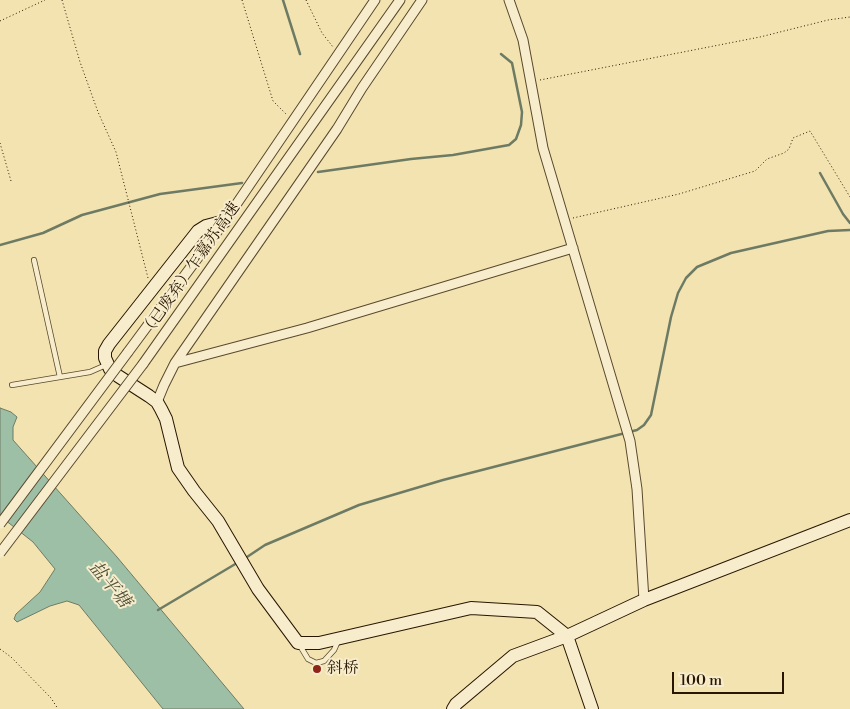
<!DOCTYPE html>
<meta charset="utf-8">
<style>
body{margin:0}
#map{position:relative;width:850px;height:709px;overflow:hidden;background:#f2e3b1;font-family:"Libre Bodoni",serif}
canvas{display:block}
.scale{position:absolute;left:672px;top:672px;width:112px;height:22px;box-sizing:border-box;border:2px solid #281601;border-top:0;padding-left:6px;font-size:15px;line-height:18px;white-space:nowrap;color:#281601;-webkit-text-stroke:4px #f7edcc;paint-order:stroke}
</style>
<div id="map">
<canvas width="850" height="709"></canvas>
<div class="scale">100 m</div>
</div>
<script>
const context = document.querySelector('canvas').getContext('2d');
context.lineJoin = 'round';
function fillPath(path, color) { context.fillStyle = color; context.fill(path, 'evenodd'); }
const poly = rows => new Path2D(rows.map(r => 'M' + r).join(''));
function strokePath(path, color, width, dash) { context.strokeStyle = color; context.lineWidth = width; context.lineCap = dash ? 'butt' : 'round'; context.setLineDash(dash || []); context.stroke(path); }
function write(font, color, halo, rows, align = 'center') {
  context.font = font + ' "Libre Bodoni","Noto Serif SC",serif'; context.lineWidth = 4; context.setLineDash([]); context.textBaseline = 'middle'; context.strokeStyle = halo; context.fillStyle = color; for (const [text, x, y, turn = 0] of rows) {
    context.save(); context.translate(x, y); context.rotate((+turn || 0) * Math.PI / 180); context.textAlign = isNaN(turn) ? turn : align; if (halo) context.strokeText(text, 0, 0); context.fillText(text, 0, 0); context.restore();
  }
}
const water = poly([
 [0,408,11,412,17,417,13,427,13,440,117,557,244,709,163,709,79,605,67,601,50,606,17,622,14,619,16,614,40,592,55,569,33,542,0,516,0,408]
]);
fillPath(water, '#9cbfa6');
strokePath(water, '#6e7b64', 1);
strokePath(poly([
 [283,0,300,54],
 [318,172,411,159,453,155,509,145,516,139,521,125,522,112,512,63,501,54],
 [820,173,843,214,850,223],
 [0,245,43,233,82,215,160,194,242,183],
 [244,559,265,545,359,505,443,480,637,430,644,425,651,415,671,317,678,293,686,278,697,267,731,253,828,231,850,230],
 [158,610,237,563]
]), '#6e7b64', 2.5);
const lane = poly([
 [34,260,60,377],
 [12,385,90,372,106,365],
 [299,644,308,659,316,663,324,661,334,650,338,641]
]);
const street = poly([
 [509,0,523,40,543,148,630,441,637,489,644,600],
 [128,352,225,221,375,0],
 [175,363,307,328,573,248],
 [143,364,400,0],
 [157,402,164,385,175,363,337,129,362,88,422,0]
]);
const secondary = poly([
 [225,221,206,226,198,231,109,344,105,351,105,358,110,369,118,376,149,396,157,402,161,409,166,419,178,468,194,491,218,521,258,589,298,643,319,643,471,608,537,612,567,636,592,709],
 [453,709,456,704,513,656,567,636,644,600,850,520]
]);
strokePath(lane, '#5a492d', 6);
strokePath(street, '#5a492d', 11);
strokePath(secondary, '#281601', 14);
strokePath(poly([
 [62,0,80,62,98,112,116,152,148,278],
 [242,0,273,101,287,115],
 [306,0,322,33,333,47],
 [0,21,45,0],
 [540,80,760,37,828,20,850,17],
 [0,143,11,181],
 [573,218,679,194,755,171,767,159,784,153,789,149,793,138,810,131,850,197],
 [0,649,11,657,51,698,58,709]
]), '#281601', 1, [1, 2.5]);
strokePath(lane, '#f7edcc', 4.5);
strokePath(street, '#f7edcc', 9);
strokePath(secondary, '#f7edcc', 12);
const streetBridge = poly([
 [0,524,128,352],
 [0,553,143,364]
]);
strokePath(streetBridge, '#5a492d', 11, []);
strokePath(streetBridge, '#f7edcc', 9);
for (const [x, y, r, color] of [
 [317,669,5,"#8f2418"]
]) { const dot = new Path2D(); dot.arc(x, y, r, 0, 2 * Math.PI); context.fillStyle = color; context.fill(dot); strokePath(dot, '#f7edcc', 2); }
write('16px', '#281601', '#f7edcc', [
 ["（已废弃）乍嘉苏高速",191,270,-55]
]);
write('16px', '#281601', '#f7edcc', [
 ["斜桥",327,669]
], 'left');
write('italic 18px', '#51513b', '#f7edcc', [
 ["盐平塘",109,585,50]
]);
</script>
